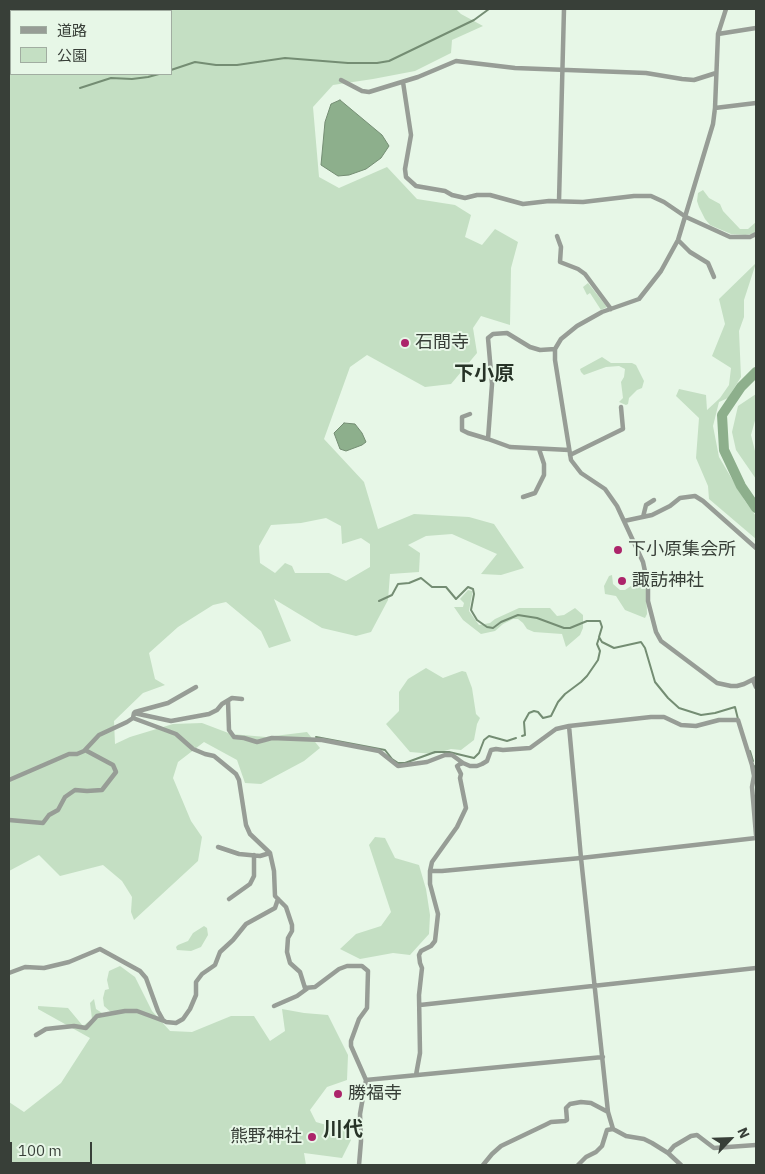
<!DOCTYPE html>
<meta charset="utf-8">
<style>
body{margin:0}
#map{position:relative;width:765px;height:1174px;overflow:hidden;background:#e7f7e7;font-family:"IBM Plex Sans","Noto Sans JP",sans-serif}
canvas{display:block}
.frame{position:absolute;inset:0;border:10px solid #383f38;pointer-events:none}
.legend{position:absolute;left:10px;top:10px;width:162px;height:65px;box-sizing:border-box;background:#e7f7e7;border:1px solid #a1ada1;margin:0;padding:6px 9px;list-style:none;font-size:15px;color:#383f38}
.legend li{display:flex;align-items:center;gap:10px;height:25px}
.legend b{width:25px;border:1px solid #a1ada1}
.north{position:absolute;left:705px;top:1114px;width:50px;height:50px;-webkit-text-stroke:4px #e7f7e7;paint-order:stroke;rotate:66deg;font-size:14px;font-weight:700;line-height:20px;text-align:center;color:#383f38}
.north::after{content:'';display:block;margin:auto;width:18px;height:22px;background:#383f38;clip-path:polygon(50% 0,100% 100%,50% 72%,0 100%)}
.scale{position:absolute;left:10px;top:1142px;width:82px;height:22px;box-sizing:border-box;border:2px solid #383f38;border-top:0;padding-left:6px;font-size:15px;line-height:18px;white-space:nowrap;color:#383f38;-webkit-text-stroke:4px #e7f7e7;paint-order:stroke}
</style>
<div id="map">
<canvas width="765" height="1174"></canvas>
<div class="frame"></div>
<ul class="legend">
<li><b style="height:6px;background:#979d96"></b>道路</li>
<li><b style="height:14px;background:#c4dfc3"></b>公園</li>
</ul>
<div class="north">N</div>
<div class="scale">100 m</div>
</div>
<script>
const context = document.querySelector('canvas').getContext('2d');
context.lineJoin = 'round';
function fillPath(path, color) { context.fillStyle = color; context.fill(path, 'evenodd'); }
const poly = rows => new Path2D(rows.map(r => 'M' + r).join(''));
function strokePath(path, color, width, dash) { context.strokeStyle = color; context.lineWidth = width; context.lineCap = dash ? 'butt' : 'round'; context.setLineDash(dash || []); context.stroke(path); }
function write(font, color, halo, rows, align = 'center') {
  context.font = font + ' "IBM Plex Sans","Noto Sans JP",sans-serif'; context.lineWidth = 4; context.setLineDash([]); context.textBaseline = 'middle'; context.strokeStyle = halo; context.fillStyle = color; for (const [text, x, y, turn = 0] of rows) {
    context.save(); context.translate(x, y); context.rotate((+turn || 0) * Math.PI / 180); context.textAlign = isNaN(turn) ? turn : align; if (halo) context.strokeText(text, 0, 0); context.fillText(text, 0, 0); context.restore();
  }
}
fillPath(poly([
 [9,9,456,9,461,14,483,26,452,40,451,53,415,71,373,79,333,85,313,107,319,177,339,188,387,167,417,199,455,205,471,215,465,237,482,245,495,229,518,242,511,268,510,325,481,316,473,328,477,353,451,384,425,387,367,355,350,367,324,439,364,482,378,529,414,514,469,517,494,524,524,568,501,575,481,574,497,554,452,534,426,536,408,545,420,553,419,572,390,574,388,600,371,632,356,636,322,628,274,599,291,641,269,648,261,631,226,602,213,605,178,627,149,653,155,679,165,685,143,693,114,721,115,744,130,737,173,724,202,723,231,734,266,737,307,732,320,748,304,761,261,784,245,783,237,760,204,742,178,762,173,778,191,821,202,837,198,861,134,920,131,912,132,897,122,881,103,865,60,876,39,855,9,871],
 [11,11,171,11,171,74,11,74],
 [326,518,341,526,342,544,361,538,370,544,370,567,346,581,329,573,295,573,292,566,285,563,275,573,260,563,259,546,271,525,301,523],
 [703,190,709,198,720,204,723,211,740,229,748,229,756,222,756,231,753,234,745,235,731,234,710,225,705,219,699,207,697,201,698,193],
 [756,263,744,300,744,317,739,331,741,377,728,398,719,402,713,426,719,457,745,501,756,516,756,539,709,499,708,486,696,458,699,418,676,396,679,389,706,395,707,410,720,398,729,385,731,368,712,356,725,324,719,299],
 [588,283,607,307,601,310,590,293,587,295,583,287],
 [602,357,611,363,632,363,636,365,644,381,642,388,637,390,629,398,628,404,626,405,619,402,623,398,621,382,624,377,625,369,619,366,606,367,584,375,581,372,580,369],
 [756,394,756,417,751,435,756,455,756,479,736,450,732,432,738,406],
 [612,575,613,584,620,590,625,590,631,586,636,585,646,587,647,614,645,618,625,610,616,596,605,594,604,586,609,576],
 [468,590,472,591,472,595,469,611,479,625,490,623,495,619,519,608,550,608,557,616,564,615,575,608,583,615,583,628,580,635,566,647,562,634,534,632,527,629,523,623,518,619,513,619,503,624,495,631,481,634,463,620,454,607,463,607,464,603,460,599],
 [426,668,443,678,462,671,466,672,472,688,476,714,480,718,477,724,474,740,461,750,451,749,434,754,410,752,386,724,399,711,399,692,408,679],
 [375,837,385,838,395,858,419,865,426,889,430,915,429,934,410,955,393,953,360,959,340,949,356,934,381,926,391,912,369,845],
 [204,926,207,928,208,935,201,947,191,951,177,950,176,947,178,945,188,941,193,933],
 [120,966,135,977,152,1011,170,1031,192,1032,231,1016,254,1016,270,1041,285,1031,282,1009,304,1013,328,1015,348,1055,347,1080,327,1087,310,1110,316,1122,347,1131,351,1140,342,1158,304,1153,306,1165,9,1165,9,1102,24,1112,61,1083,90,1038,38,1009,38,1006,68,1008,83,1026,92,1019,90,1003,94,999,96,1009,105,1015,113,1014,104,1006,103,998,105,990,109,989,107,980,109,971]
]), '#c4dfc3');
const water = poly([
 [340,100,382,135,389,146,381,158,366,169,349,175,338,176,321,165,325,122,331,104,340,100],
 [344,423,355,424,362,433,366,442,362,445,346,451,340,449,334,433,344,423]
]);
fillPath(water, '#8daf8c');
strokePath(water, '#748d73', 1);
strokePath(poly([
 [171,70,195,62,216,65,237,65,285,58,348,63,377,63,389,61,474,20,489,9],
 [80,88,111,78,132,79,148,77,159,74],
 [379,601,392,595,398,584,409,583,421,578,432,587,446,587,456,599,468,587,473,589,474,594,471,610,477,620,487,627,493,628,501,622,518,615,537,618,564,628,570,628,587,621,600,621,602,627,599,637,602,642,614,648,641,642,645,648,655,682,668,698,679,708,701,715,715,713,735,707,738,719],
 [522,736,525,735,524,722,529,713,534,711,538,712,543,718,551,716,558,702,565,694,581,682,587,676,598,660,600,651,597,644,599,638],
 [316,737,385,750,392,759,398,763,405,763,435,752,449,752,474,758,479,753,484,740,489,736,507,741,516,738],
 [750,751,753,761],
 [754,766,756,774]
]), '#748d73', 2);
strokePath(poly([
 [756,372,741,387,722,415,724,450,741,486,756,508]
]), '#8daf8c', 10);
strokePath(poly([
 [726,9,718,34,715,108,713,124,678,240,661,271,639,299,602,312,577,326,561,339,555,349,555,360,571,460,581,473,605,489,617,506,643,562,648,585,648,601,656,632,661,641,717,683,731,686,737,686,744,684,756,678],
 [718,34,756,28],
 [341,80,362,91,369,92,418,77,456,61,515,68,646,73,682,79,694,80,716,73],
 [403,82,411,135,405,169,406,177,416,186,445,191,452,195,465,198,477,195,490,195,523,204,549,201,583,202,634,196,651,196,664,202,686,217,730,237,750,237,756,234],
 [715,108,756,103],
 [559,201,564,9],
 [557,236,561,247,560,262,578,269,585,274,611,309],
 [678,240,690,252,708,263,714,277],
 [555,349,540,350,530,347,507,333,493,334,488,338,492,384,488,439,510,447,569,450],
 [470,414,462,417,462,430,468,433,488,439],
 [570,455,623,429,621,407],
 [523,497,535,493,544,475,544,464,539,449],
 [643,517,646,505,654,500],
 [624,521,652,515,670,506,680,498,695,496,703,501,756,548],
 [753,680,756,687],
 [228,701,229,730,234,737,244,738,257,742,272,738,322,740,379,751,398,766,427,762,445,755,452,755,463,763],
 [135,712,168,703,196,687],
 [133,718,176,734,193,749,205,754,214,756,236,774,239,780,246,825,250,834,270,853],
 [569,726,581,858,608,1112,613,1129,626,1136,644,1139,652,1143,668,1153,681,1165],
 [9,780,69,754,77,754,84,751,99,735,127,722,133,718,134,713,171,721,209,714,217,710,222,704,232,698,242,699],
 [9,820,43,823,49,815,58,810,65,797,75,790,87,791,102,790,116,772,113,765,85,750],
 [218,847,239,854,260,856,270,853,274,871,275,896,286,907,292,925,292,931,288,938,287,952,290,963,300,972,305,988,315,987,339,969,347,966,362,966,368,971,367,1008,359,1019,351,1041,351,1046,366,1080,360,1114,361,1141,359,1165],
 [430,871,442,871,581,858,756,838],
 [229,899,250,884,254,876,254,855],
 [9,973,25,967,44,968,69,962,100,949,140,971,146,978,158,1011,163,1020,166,1022,176,1023,183,1019,190,1009,196,995,196,982,202,974,215,965,220,952,233,940,246,924,275,908,278,899],
 [420,1005,756,968],
 [274,1006,297,996,308,988],
 [36,1035,46,1029,55,1028,74,1026,86,1028,97,1016,125,1011,137,1011,164,1021],
 [416,1075,420,1053,419,995,422,968,420,963,419,955,421,951,431,946,435,941,438,914,430,884,430,871,432,862,457,827,466,808,460,778,461,774,457,766,460,764,463,763,470,766,477,766,482,764,487,761,491,750,496,749,503,750,530,748,556,729,569,726,651,717,664,717,681,725,696,726,719,720,738,720,752,765,754,776,752,787,756,835],
 [366,1080,603,1057],
 [668,1153,674,1146,691,1136,697,1135,714,1148,756,1145],
 [483,1165,492,1154,501,1146,545,1125,551,1122,565,1121,567,1120,566,1108,570,1104,581,1102,591,1103,608,1112],
 [578,1165,586,1157,596,1152,602,1146,607,1130,613,1129]
]), '#979d96', 4.5);
for (const [x, y, r, color] of [
 [405,343,5,"#ac246a"],
 [618,550,5,"#ac246a"],
 [622,581,5,"#ac246a"],
 [338,1094,5,"#ac246a"],
 [312,1137,5,"#ac246a"]
]) { const dot = new Path2D(); dot.arc(x, y, r, 0, 2 * Math.PI); context.fillStyle = color; context.fill(dot); strokePath(dot, '#e7f7e7', 2); }
write('18px', '#383f38', '#e7f7e7', [
 ["石間寺",415,343],
 ["下小原集会所",628,550],
 ["諏訪神社",632,581],
 ["勝福寺",348,1094],
 ["熊野神社",302,1137,"right"]
], 'left');
write('bold 20px', '#273327', '#e7f7e7', [
 ["下小原",484,374],
 ["川代",343,1130]
]);
</script>
